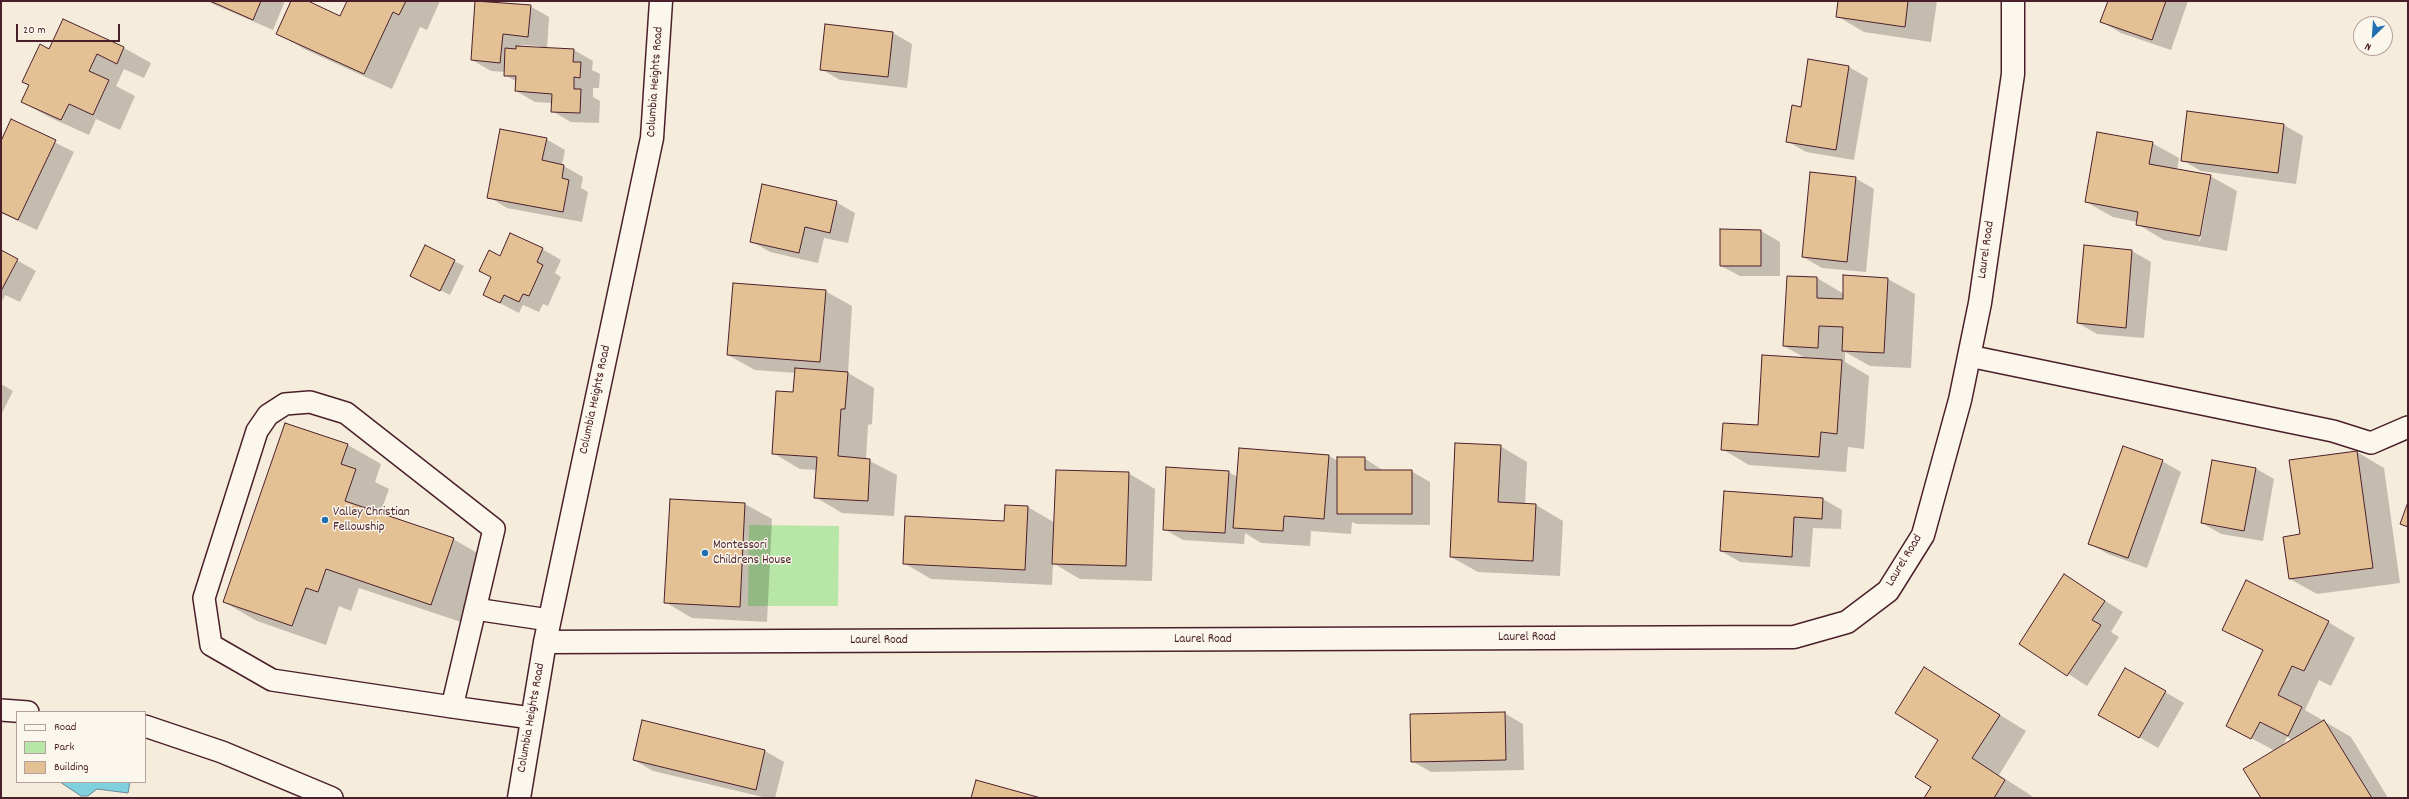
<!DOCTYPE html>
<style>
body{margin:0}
#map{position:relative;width:2409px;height:799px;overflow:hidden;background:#f6ecdb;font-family:Dekko,sans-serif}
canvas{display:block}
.frame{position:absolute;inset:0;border:2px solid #4a1f2b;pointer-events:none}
.legend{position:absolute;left:16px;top:711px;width:130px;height:72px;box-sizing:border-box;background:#fbf7ec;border:1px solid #b4a19f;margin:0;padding:5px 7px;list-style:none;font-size:12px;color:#4a1f2b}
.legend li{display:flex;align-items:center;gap:8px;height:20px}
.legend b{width:20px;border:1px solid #b4a19f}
.north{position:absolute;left:2353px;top:16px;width:40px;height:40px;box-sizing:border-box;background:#fbf7ec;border:1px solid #b4a19f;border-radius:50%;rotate:205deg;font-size:11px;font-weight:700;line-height:16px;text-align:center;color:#4a1f2b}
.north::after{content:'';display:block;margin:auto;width:14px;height:18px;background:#1f6fb2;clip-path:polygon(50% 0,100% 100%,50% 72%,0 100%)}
.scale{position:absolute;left:16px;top:24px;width:104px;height:18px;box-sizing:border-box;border:2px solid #4a1f2b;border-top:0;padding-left:5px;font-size:12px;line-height:14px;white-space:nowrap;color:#4a1f2b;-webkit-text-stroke:3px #fbf7ec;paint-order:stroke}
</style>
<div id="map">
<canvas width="2409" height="799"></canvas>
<div class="frame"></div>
<ul class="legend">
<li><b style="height:5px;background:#fbf7ec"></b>Road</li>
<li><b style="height:11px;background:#b7e6a6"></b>Park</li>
<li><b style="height:11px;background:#e4c195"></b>Building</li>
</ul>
<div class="north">N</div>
<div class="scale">20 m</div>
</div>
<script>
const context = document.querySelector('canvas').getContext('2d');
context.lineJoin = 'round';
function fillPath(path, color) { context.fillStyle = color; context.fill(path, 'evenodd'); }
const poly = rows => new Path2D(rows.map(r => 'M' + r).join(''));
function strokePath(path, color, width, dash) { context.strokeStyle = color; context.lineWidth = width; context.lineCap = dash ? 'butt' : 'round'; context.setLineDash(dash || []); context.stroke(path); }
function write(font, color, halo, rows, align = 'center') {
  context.font = font + ' Dekko,sans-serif'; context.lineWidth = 3; context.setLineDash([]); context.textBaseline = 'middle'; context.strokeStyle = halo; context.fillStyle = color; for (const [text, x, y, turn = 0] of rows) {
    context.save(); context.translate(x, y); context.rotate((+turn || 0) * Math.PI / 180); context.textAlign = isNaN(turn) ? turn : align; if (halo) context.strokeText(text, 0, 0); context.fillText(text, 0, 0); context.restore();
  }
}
fillPath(poly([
 [749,525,839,526,838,606,748,606]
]), '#b7e6a6');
const water = poly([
 [60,782,130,782,128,793,97,789,88,796,81,796,60,782]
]);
fillPath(water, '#7fcfdc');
strokePath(water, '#6a8995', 1);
fillPath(poly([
 [206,1,285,1,273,30],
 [292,1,306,1,340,17,348,1,440,1,427,30,420,27,392,89,304,49,277,33],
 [1839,1,1937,1,1931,42,1864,32,1837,16],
 [2109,1,2188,1,2171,50,2121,33,2102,22],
 [530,6,549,17,547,49,574,50,593,61,592,70,600,74,599,88,593,88,593,97,600,101,599,123,571,122,552,111,552,103,535,102,516,91,517,82,505,75,505,72,491,71,472,60],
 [521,45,540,46,540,48,521,47],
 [63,20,124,48,151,63,144,78,124,69,116,86,135,96,120,130,96,119,89,135,49,117,22,102,30,86,24,82,50,50],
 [893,33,912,44,907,88,840,80,821,69],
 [1849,67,1868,78,1854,160,1806,152,1787,141],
 [12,121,74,152,37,230,1,213,1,144],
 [2284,125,2303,136,2296,184,2201,171,2182,160],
 [546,139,565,150,562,165,583,177,581,188,588,192,582,222,507,208,489,197],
 [2152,143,2179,158,2177,170,2210,176,2237,191,2227,251,2164,240,2137,224,2137,222,2113,217,2086,202],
 [2208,185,2210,185,2200,241,2199,241],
 [1855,178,1874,189,1866,272,1822,268,1803,257],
 [836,202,855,213,848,243,824,238,818,263,770,252,751,241],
 [1761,231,1780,242,1780,276,1740,276,1721,266],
 [425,247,464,266,450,295,421,281],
 [542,249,561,260,555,273,561,277,548,306,543,304,539,312,523,305,519,313,484,295],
 [1,251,36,271,20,302,5,295,3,300,1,299],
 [2132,251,2151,262,2144,338,2097,334,2078,323],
 [1788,277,1817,278,1844,294,1888,279,1915,294,1911,368,1870,366,1845,352,1845,362,1869,376,1864,449,1848,447,1846,472,1749,465,1722,449,1759,426,1807,359,1784,346],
 [825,291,852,306,848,373,874,388,872,424,868,425,866,459,897,475,894,516,842,513,815,497,817,470,800,469,773,453,794,393,796,373,755,370,728,355],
 [1,384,13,391,1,415],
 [285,424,348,445,381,464,375,482,389,489,380,514,453,539,486,558,464,623,359,588,351,611,339,606,326,645,257,621,224,602],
 [1500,446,1527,462,1525,505,1536,505,1563,521,1560,576,1478,572,1451,557],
 [1240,449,1329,456,1338,461,1364,458,1384,471,1411,471,1430,482,1430,525,1357,524,1352,522,1351,534,1311,531,1310,546,1261,543,1245,533,1244,544,1183,540,1164,529,1228,472,1238,477],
 [2357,452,2384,468,2400,583,2317,594,2290,579,2301,535],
 [2162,461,2181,472,2147,568,2108,554,2089,543],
 [2255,468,2274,479,2263,541,2221,534,2202,523],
 [1128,473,1155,489,1152,581,1080,579,1053,563,1052,585,931,579,904,563,1005,522,1028,507,1055,523],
 [1823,499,1842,510,1841,529,1813,528,1810,567,1740,562,1721,551],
 [745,504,772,519,767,622,692,618,665,602],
 [2064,575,2123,612,2111,632,2119,637,2087,686,2020,643],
 [2328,622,2355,638,2331,686,2319,680,2305,710,2351,737,2388,798,2262,798,2275,751,2227,725,2263,651,2223,629],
 [2287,737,2293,740,2282,747],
 [1924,668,2026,731,1999,775,2032,796,2030,798,1926,798,1933,787,1940,740],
 [2126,669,2184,703,2158,748,2099,714],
 [1504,713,1523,724,1524,770,1431,772,1412,761],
 [643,721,765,751,784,762,775,798,767,798,653,771,634,760]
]), '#0003');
const building = poly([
 [210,1,261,1,253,20,210,1],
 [291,1,308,1,340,16,347,1,406,1,399,15,393,12,364,74,276,34,291,1],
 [475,1,531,5,528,37,503,34,500,63,471,60,475,1],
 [1838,1,1908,1,1905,27,1836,17,1838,1],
 [2108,1,2166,1,2152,40,2100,22,2108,1],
 [63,19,124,47,117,64,97,54,89,71,109,80,93,115,69,104,61,120,21,102,29,85,22,82,40,44,49,49,63,19],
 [825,24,893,32,888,77,820,70,825,24],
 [516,46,574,49,573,62,581,62,580,78,574,77,574,89,581,89,580,113,551,112,552,94,515,91,516,76,504,76,505,48,516,49,516,46],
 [1808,59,1849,66,1836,150,1786,142,1792,105,1801,107,1808,59],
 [2187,111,2284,124,2278,173,2181,161,2187,111],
 [11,119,56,140,18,220,1,212,1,141,11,119],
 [500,129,547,138,542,160,564,165,562,178,569,180,563,212,487,198,500,129],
 [2097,132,2153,142,2149,164,2211,175,2200,236,2136,225,2138,212,2085,202,2097,132],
 [1810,172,1856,177,1847,262,1802,257,1810,172],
 [762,184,837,201,830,233,805,227,799,253,750,242,762,184],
 [1720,229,1761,230,1761,266,1720,266,1720,229],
 [510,233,543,248,537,262,543,265,529,296,523,294,519,302,504,295,500,303,483,295,491,277,479,271,489,250,500,256,510,233],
 [425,245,455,260,440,291,410,276,425,245],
 [2084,245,2132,250,2126,328,2077,323,2084,245],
 [1,250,18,259,1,291,1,250],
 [1843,275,1888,278,1884,353,1842,351,1843,327,1819,326,1818,348,1783,346,1787,276,1817,277,1817,298,1843,299,1843,275],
 [733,283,826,290,820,362,727,355,733,283],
 [1762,355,1842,360,1837,434,1821,432,1819,457,1721,450,1723,423,1758,425,1762,355],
 [795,368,848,372,845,409,841,409,838,456,870,459,868,501,814,498,817,457,772,454,776,391,793,392,795,368],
 [285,423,348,444,341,464,356,469,345,501,454,538,431,605,326,569,318,592,306,588,292,626,223,602,285,423],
 [1455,443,1501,445,1498,502,1536,504,1533,561,1450,557,1455,443],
 [2123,446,2163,460,2128,558,2088,544,2123,446],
 [1239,448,1329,455,1324,519,1284,516,1283,531,1233,528,1239,448],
 [2357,451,2373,568,2289,579,2283,537,2300,534,2289,460,2357,451],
 [1337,457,1365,457,1365,470,1412,470,1412,514,1337,514,1337,457],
 [2212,460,2256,468,2244,531,2201,523,2212,460],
 [1166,467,1229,471,1225,533,1163,530,1166,467],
 [1056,470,1129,472,1126,566,1052,564,1056,470],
 [1724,491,1823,498,1822,519,1794,517,1792,557,1720,551,1724,491],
 [670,499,745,503,740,607,664,603,670,499],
 [2408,502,2408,527,2400,524,2408,502],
 [1005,505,1028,506,1025,570,903,564,905,516,1004,521,1005,505],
 [2064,574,2105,601,2092,620,2101,625,2067,676,2019,644,2064,574],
 [2246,580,2329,621,2304,671,2292,666,2278,695,2302,707,2288,736,2260,722,2251,739,2226,726,2263,650,2222,630,2246,580],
 [1924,667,2000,715,1972,758,2005,780,1994,798,1924,798,1931,787,1915,777,1938,740,1895,713,1924,667],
 [2125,668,2166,691,2139,738,2098,715,2125,668],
 [1505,712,1506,760,1411,762,1410,714,1505,712],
 [642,720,765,750,756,790,633,760,642,720],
 [2324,720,2372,798,2261,798,2243,769,2324,720],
 [976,780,1041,798,971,798,976,780]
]);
fillPath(building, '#e4c195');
strokePath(building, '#4a1f2b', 1);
const lane = poly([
 [1969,356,2333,431,2371,443,2408,427],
 [475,609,549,620],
 [452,707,494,529,346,413,310,402,285,404,268,415,257,431,204,598,211,645,272,680,452,707,531,718],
 [1,710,28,712],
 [145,726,222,752,332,798]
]);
const secondary = poly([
 [545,642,1794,637,1847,622,1888,591,1923,535,1960,400,1980,303,2013,74,2013,1],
 [519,798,545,642,652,138,661,1]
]);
strokePath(lane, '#4a1f2b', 24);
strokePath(secondary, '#4a1f2b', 25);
strokePath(lane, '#fbf7ec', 21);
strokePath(secondary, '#fbf7ec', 22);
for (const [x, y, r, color] of [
 [325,520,4,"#1f6fb2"],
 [705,553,4,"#1f6fb2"]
]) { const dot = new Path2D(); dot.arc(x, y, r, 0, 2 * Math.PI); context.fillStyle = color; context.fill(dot); strokePath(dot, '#fbf7ec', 1.5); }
write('13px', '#4a1f2b', '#fbf7ec', [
 ["Columbia Heights Road",656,82,-86],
 ["Laurel Road",1987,250,-82],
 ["Columbia Heights Road",596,400,-78],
 ["Laurel Road",1905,561,-59],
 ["Laurel Road",1527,638],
 ["Laurel Road",1203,640],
 ["Laurel Road",879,641],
 ["Columbia Heights Road",532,718,-80]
]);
write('13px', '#4a1f2b', '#fbf7ec', [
 ["Valley Christian",333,513],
 ["Fellowship",333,528],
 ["Montessori",713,546],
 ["Childrens House",713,561]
], 'left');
</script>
